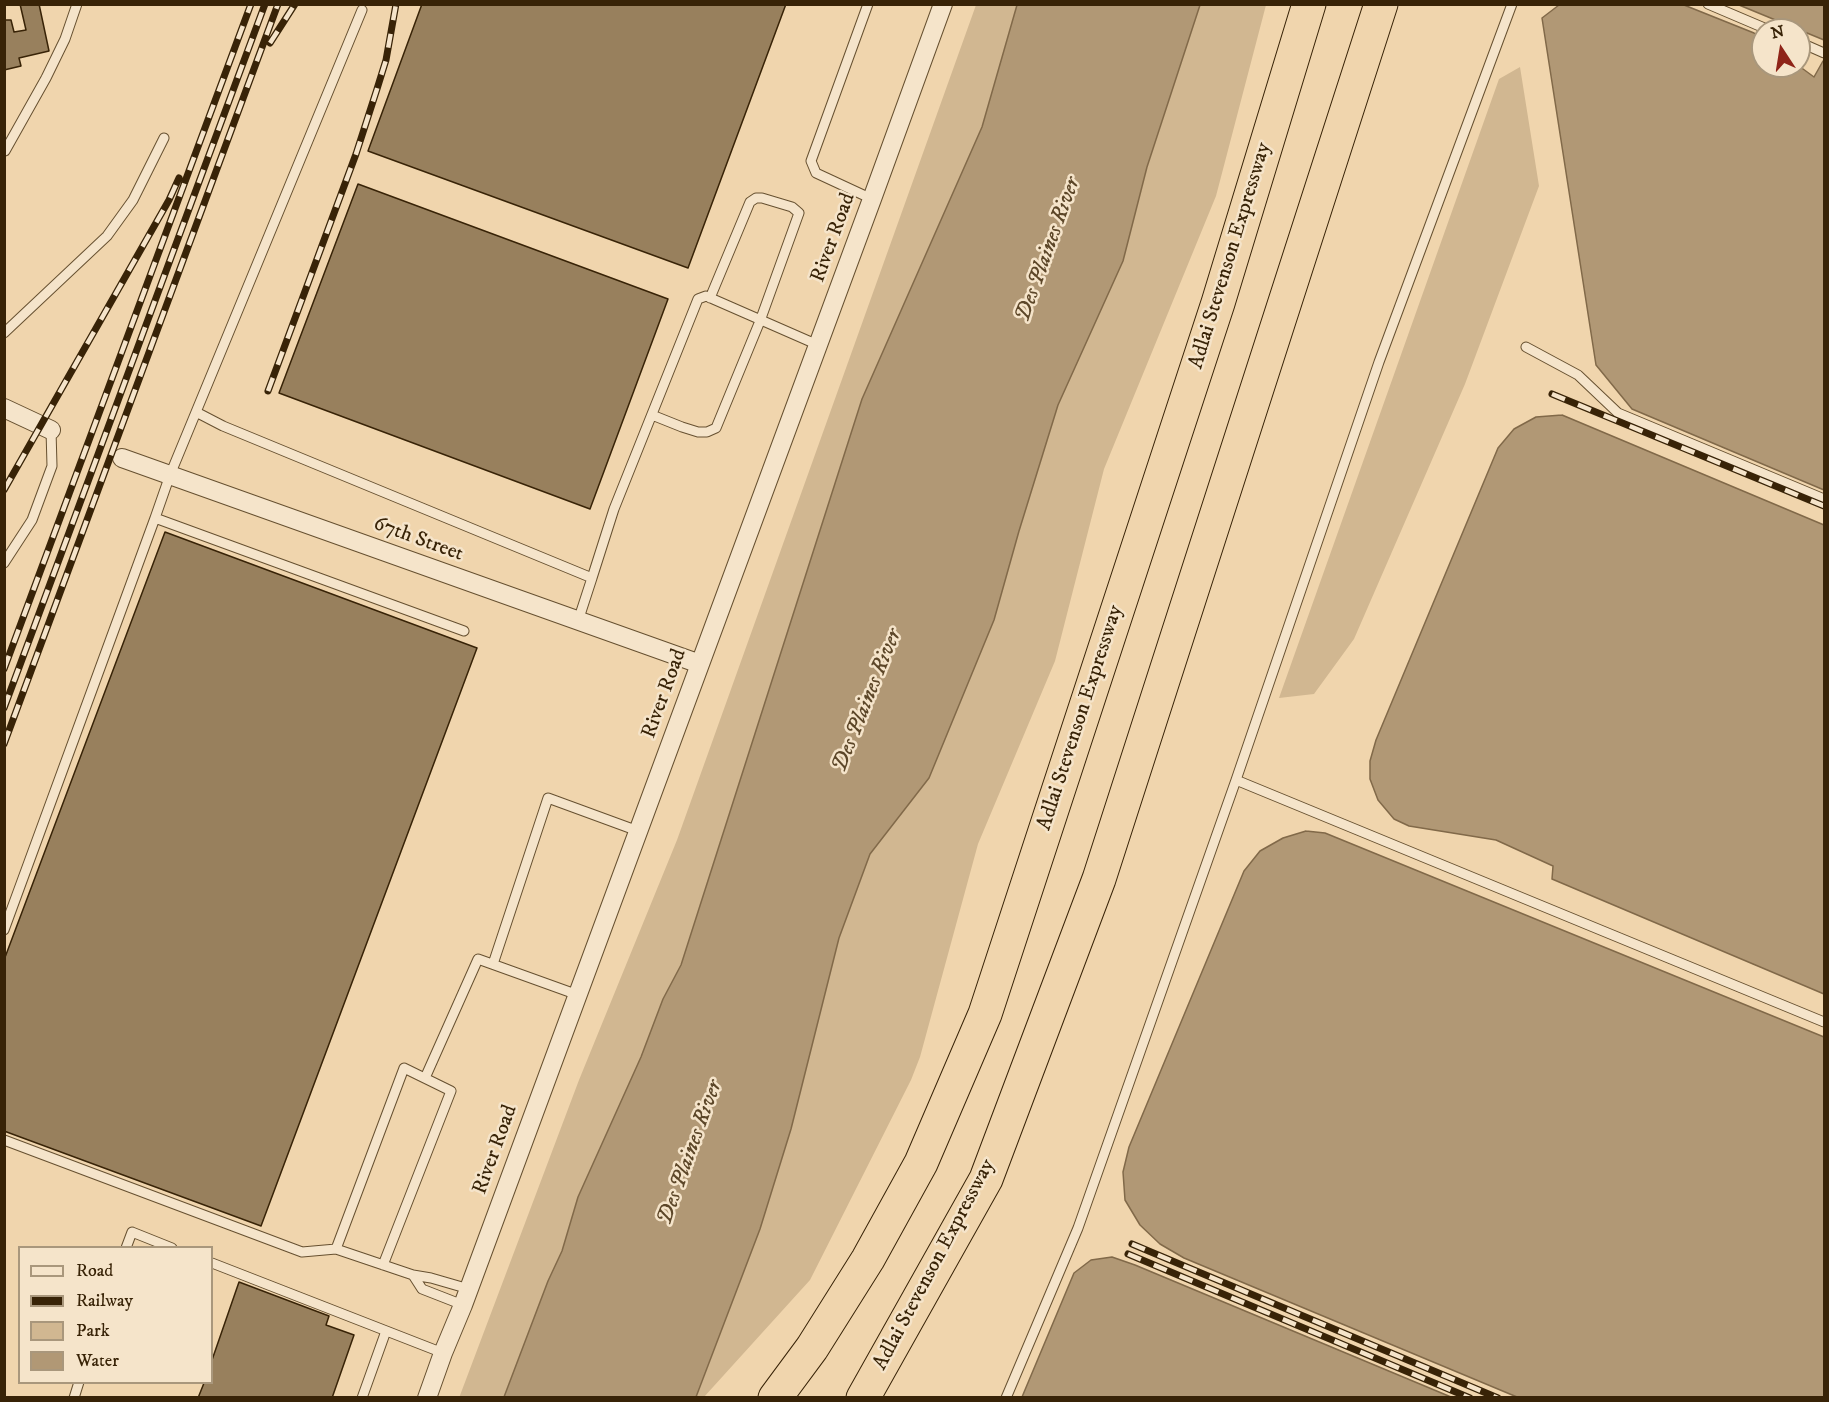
<!DOCTYPE html>
<style>
body{margin:0}
#map{position:relative;width:1829px;height:1402px;overflow:hidden;background:#f0d5ad;font-family:"IM FELL DW Pica",serif}
canvas{display:block}
.frame{position:absolute;inset:0;border:6px solid #382307;pointer-events:none}
.legend{position:absolute;left:18px;top:1246px;width:195px;height:138px;box-sizing:border-box;background:#f5e4ca;border:2px solid #a9977c;margin:0;padding:8px 10px;list-style:none;font-size:18px;color:#382307}
.legend li{display:flex;align-items:center;gap:12px;height:30px}
.legend b{width:30px;border:2px solid #a9977c}
.north{position:absolute;left:1751px;top:18px;width:60px;height:60px;box-sizing:border-box;background:#f5e4ca;border:2px solid #a9977c;border-radius:50%;rotate:348deg;font-size:16px;font-weight:700;line-height:24px;text-align:center;color:#382307}
.north::after{content:'';display:block;margin:auto;width:21px;height:27px;background:#8f2418;clip-path:polygon(50% 0,100% 100%,50% 72%,0 100%)}
</style>
<div id="map">
<canvas width="1829" height="1402"></canvas>
<div class="frame"></div>
<ul class="legend">
<li><b style="height:8px;background:#f5e4ca"></b>Road</li>
<li><b style="height:8px;background:#382307"></b>Railway</li>
<li><b style="height:16px;background:#d1b791"></b>Park</li>
<li><b style="height:16px;background:#b19875"></b>Water</li>
</ul>
<div class="north">N</div>
</div>
<script>
const context = document.querySelector('canvas').getContext('2d');
context.lineJoin = 'round';
function fillPath(path, color) { context.fillStyle = color; context.fill(path, 'evenodd'); }
const poly = rows => new Path2D(rows.map(r => 'M' + r).join(''));
function strokePath(path, color, width, dash) { context.strokeStyle = color; context.lineWidth = width; context.lineCap = dash ? 'butt' : 'round'; context.setLineDash(dash || []); context.stroke(path); }
function write(font, color, halo, rows, align = 'center') {
  context.font = font + ' "IM FELL DW Pica",serif'; context.lineWidth = 5; context.setLineDash([]); context.textBaseline = 'middle'; context.strokeStyle = halo; context.fillStyle = color; for (const [text, x, y, turn = 0] of rows) {
    context.save(); context.translate(x, y); context.rotate((+turn || 0) * Math.PI / 180); context.textAlign = isNaN(turn) ? turn : align; if (halo) context.strokeText(text, 0, 0); context.fillText(text, 0, 0); context.restore();
  }
}
fillPath(poly([
 [976,5,1017,5,982,127,862,399,681,965,663,999,641,1057,578,1197,562,1251,548,1281,504,1397,459,1398,579,1080,677,840],
 [1200,5,1266,5,1216,196,1104,469,1055,661,978,844,920,1057,911,1080,810,1280,704,1397,696,1398,760,1229,791,1129,839,938,870,854,929,778,994,620,1019,531,1058,405,1123,261,1147,168],
 [1520,67,1539,186,1465,384,1354,639,1314,694,1279,698,1499,79]
]), '#d1b791');
const water = poly([
 [1017,5,1200,5,1147,167,1123,261,1058,405,1019,531,994,620,929,778,870,854,839,938,791,1129,760,1229,696,1397,504,1397,548,1281,562,1251,578,1197,641,1057,663,999,681,965,862,399,982,127,1017,5],
 [1559,5,1684,5,1754,33,1763,40,1763,66,1799,66,1814,77,1823,61,1824,62,1824,490,1632,409,1596,365,1542,18,1559,5],
 [1739,5,1824,5,1824,40,1739,5],
 [1562,415,1824,525,1824,994,1552,879,1553,866,1496,840,1409,826,1394,819,1378,800,1370,779,1370,761,1376,740,1498,448,1514,429,1536,417,1562,415],
 [1306,831,1325,833,1824,1037,1824,1397,1517,1397,1184,1258,1160,1244,1140,1225,1125,1200,1123,1172,1129,1147,1244,871,1260,851,1283,838,1306,831],
 [1112,1257,1135,1265,1451,1397,1022,1397,1074,1273,1091,1260,1112,1257]
]);
fillPath(water, '#b19875');
strokePath(water, '#816949', 1.5);
const building = poly([
 [20,4,39,4,49,51,19,58,21,66,4,70,4,20,11,20,14,32,26,30,20,4],
 [422,4,786,4,688,268,368,151,422,4],
 [358,184,668,299,590,509,279,393,358,184],
 [165,532,477,648,261,1226,4,1131,4,960,165,532],
 [239,1282,329,1316,326,1325,354,1335,332,1398,198,1398,204,1383,212,1383,212,1360,239,1282]
]);
fillPath(building, '#98805d');
strokePath(building, '#382307', 1.5);
const lane = poly([
 [868,4,811,161,816,173,872,199],
 [1708,4,1769,30],
 [1799,42,1824,53],
 [5,151,46,78,65,39,77,4],
 [4,333,107,236,133,200,164,138],
 [1526,347,1578,375,1618,413,1824,499],
 [196,412,223,426,592,578,614,509,698,299,706,296,818,345],
 [652,415,682,427,698,432,707,432,716,428,760,321,799,213,792,207,762,198,756,198,750,202,710,298],
 [155,518,170,475,362,10],
 [4,563,32,520,52,466,51,430],
 [578,621,592,578],
 [1236,780,1824,1022],
 [4,930,155,518,464,631],
 [493,964,548,798,638,831],
 [425,1078,478,959,578,995],
 [4,1140,302,1252,336,1249,413,1275],
 [126,1248,132,1232,172,1248],
 [336,1249,404,1068,451,1091,383,1265],
 [212,1263,443,1353],
 [463,1305,422,1289,413,1275,431,1278,469,1289],
 [74,1398,79,1382],
 [362,1398,386,1331],
 [1006,1398,1078,1228,1236,780,1379,362,1512,4]
]);
const street = poly([
 [4,408,51,430],
 [122,458,700,664],
 [427,1398,443,1353,463,1305,872,199,943,4]
]);
const highway = poly([
 [775,1398,812,1348,868,1259,921,1163,985,1014,1218,303,1309,4],
 [863,1398,986,1179,1099,879,1381,4]
]);
strokePath(lane, '#665030', 11);
strokePath(street, '#665030', 20);
strokePath(highway, '#382307', 35);
strokePath(lane, '#f5e4ca', 9);
strokePath(street, '#f5e4ca', 18);
strokePath(highway, '#f0d5ad', 33);
const rail = poly([
 [270,43,295,4],
 [268,391,356,154,377,89,386,60,396,4],
 [1552,394,1824,506],
 [4,490,169,200,179,178],
 [4,669,251,4],
 [4,708,265,4],
 [4,744,278,4],
 [1132,1244,1498,1398],
 [1128,1254,1470,1398]
]);
strokePath(rail, '#382307', 7);
strokePath(rail, '#f5e4ca', 4.5, [14]);
write('21px', '#382307', '#f5e4ca', [
 ["River Road",834,238,-70],
 ["Adlai Stevenson Expressway",1231,256,-73],
 ["67th Street",418,540,20],
 ["River Road",665,694,-70],
 ["Adlai Stevenson Expressway",1081,718,-72],
 ["River Road",496,1150,-70],
 ["Adlai Stevenson Expressway",935,1265,-62]
]);
write('italic 22px', '#5c4628', '#f5e4ca', [
 ["Des Plaines River",1049,250,-70],
 ["Des Plaines River",868,701,-68],
 ["Des Plaines River",691,1153,-70]
]);
</script>
